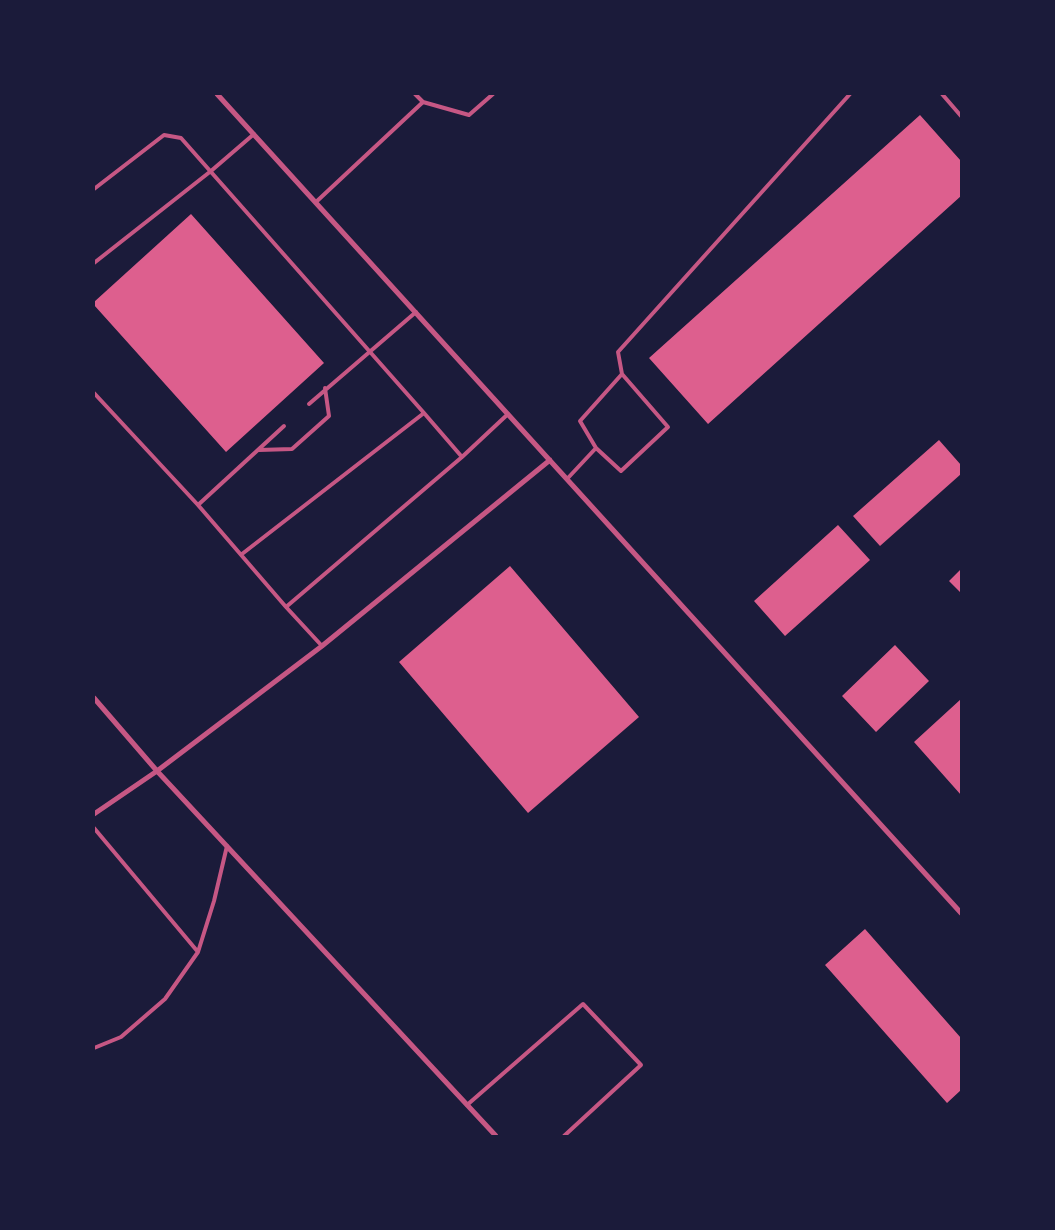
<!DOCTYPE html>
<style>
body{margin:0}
#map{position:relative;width:1055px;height:1230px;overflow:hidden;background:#1b1b3a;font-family:"Archivo Narrow",sans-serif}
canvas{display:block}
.frame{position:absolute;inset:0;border:95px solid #1b1b3a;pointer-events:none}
</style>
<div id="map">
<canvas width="1055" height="1230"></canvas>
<div class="frame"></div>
</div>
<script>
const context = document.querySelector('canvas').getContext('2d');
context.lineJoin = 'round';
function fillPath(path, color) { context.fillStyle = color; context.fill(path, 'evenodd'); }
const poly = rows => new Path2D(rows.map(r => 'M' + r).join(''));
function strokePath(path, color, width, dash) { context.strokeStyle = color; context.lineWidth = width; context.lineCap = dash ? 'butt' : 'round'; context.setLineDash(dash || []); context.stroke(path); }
fillPath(poly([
 [920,115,961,161,961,196,708,424,649,358],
 [191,214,324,363,226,452,94,305,94,302],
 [939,440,961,465,961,474,880,546,853,516],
 [838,525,870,560,785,636,754,601],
 [510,566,639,717,528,813,399,662],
 [961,569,961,593,949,581],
 [895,645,929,681,876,732,842,696],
 [961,699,961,795,914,742],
 [865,929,961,1038,961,1090,947,1103,825,965]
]), '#dd5f8e');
strokePath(poly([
 [942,94,961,116],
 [423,102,469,115,493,94],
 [94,189,164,135,181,138,424,413,462,457],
 [316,202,423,102,415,94],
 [94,263,211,171,254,134],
 [94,393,198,505,286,607],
 [309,404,416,312],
 [596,448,621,471,668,427,622,374],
 [259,450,292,449,329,416,325,388],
 [567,479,596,448,580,421,622,374,618,352,850,94],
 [198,505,284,426],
 [242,554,424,413],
 [322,646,286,607,462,457,508,414],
 [94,828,198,952],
 [94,1048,121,1037,165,999,198,952,214,901,227,846],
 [467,1105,583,1004,641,1065,564,1136]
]), '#c65784', 4);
strokePath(poly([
 [217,94,961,913],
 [94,698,157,771,496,1136],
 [94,814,157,771,322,646,550,460]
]), '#c65784', 5);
</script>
